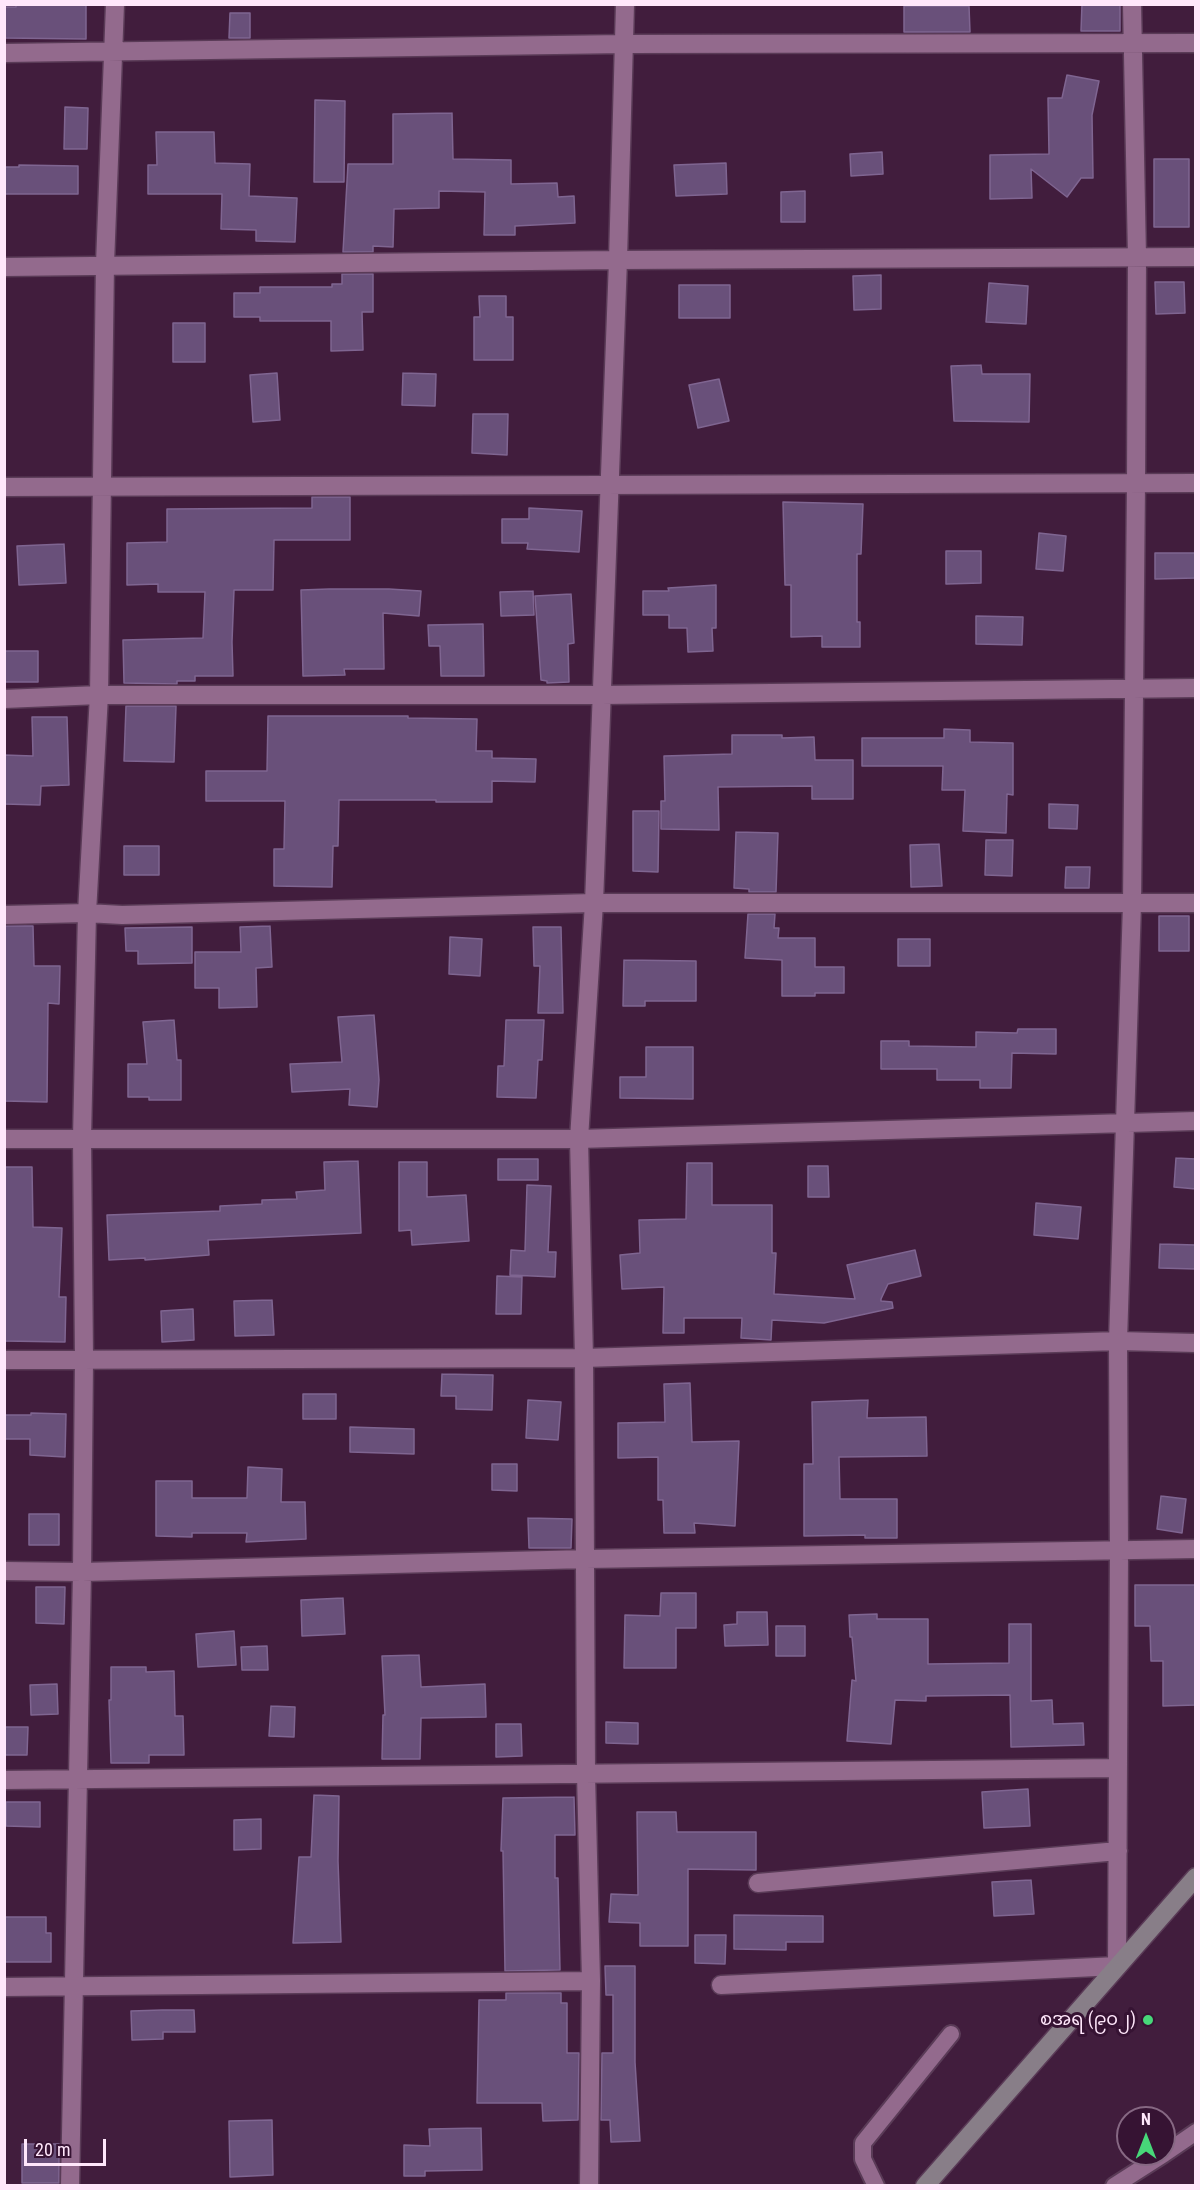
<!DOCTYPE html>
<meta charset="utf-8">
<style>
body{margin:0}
#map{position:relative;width:1200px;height:2190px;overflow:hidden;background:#411d3d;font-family:"Roboto Condensed",sans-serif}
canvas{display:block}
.frame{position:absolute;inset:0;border:6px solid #ffe7fb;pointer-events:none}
.north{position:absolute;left:1116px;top:2106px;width:60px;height:60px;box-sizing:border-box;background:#361333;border:2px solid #866883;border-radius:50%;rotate:0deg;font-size:16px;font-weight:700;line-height:24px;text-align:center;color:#ffe7fb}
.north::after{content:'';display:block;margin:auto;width:21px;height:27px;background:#47d779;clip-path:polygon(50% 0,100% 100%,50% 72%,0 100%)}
.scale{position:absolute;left:24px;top:2139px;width:82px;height:27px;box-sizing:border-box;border:3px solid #ffe7fb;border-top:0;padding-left:8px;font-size:18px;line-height:21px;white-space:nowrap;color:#ffe7fb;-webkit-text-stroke:4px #361333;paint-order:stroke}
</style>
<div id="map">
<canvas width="1200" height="2190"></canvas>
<div class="frame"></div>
<div class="north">N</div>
<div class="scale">20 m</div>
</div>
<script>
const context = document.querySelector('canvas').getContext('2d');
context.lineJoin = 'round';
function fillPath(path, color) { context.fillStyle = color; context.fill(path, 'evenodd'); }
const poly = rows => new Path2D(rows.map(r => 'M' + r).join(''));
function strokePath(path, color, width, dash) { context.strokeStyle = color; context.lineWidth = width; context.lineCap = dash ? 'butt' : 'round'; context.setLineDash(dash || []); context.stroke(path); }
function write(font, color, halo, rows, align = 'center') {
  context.font = font + ' "Roboto Condensed","Noto Sans Myanmar",sans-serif'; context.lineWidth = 6; context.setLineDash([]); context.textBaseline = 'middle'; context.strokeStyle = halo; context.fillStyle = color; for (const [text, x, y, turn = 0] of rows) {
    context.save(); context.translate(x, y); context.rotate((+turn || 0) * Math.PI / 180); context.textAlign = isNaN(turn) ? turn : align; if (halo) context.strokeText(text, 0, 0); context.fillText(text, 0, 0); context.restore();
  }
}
const building = poly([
 [16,4,86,4,86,39,4,38,4,7,16,7,16,4],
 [1082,4,1120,4,1120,31,1081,31,1082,4],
 [904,6,969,6,970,32,904,32,904,6],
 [230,13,250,13,250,38,229,38,230,13],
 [1067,75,1099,81,1092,115,1093,178,1081,178,1067,197,1031,169,1032,198,990,199,990,155,1049,154,1048,98,1062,98,1067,75],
 [315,100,345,101,344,182,314,182,315,100],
 [65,107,88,108,87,149,64,149,65,107],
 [452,113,453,159,511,160,511,184,557,183,558,197,574,196,575,223,515,226,515,235,484,235,485,192,439,191,439,208,394,209,393,247,373,246,373,252,343,252,348,164,393,164,393,114,452,113],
 [156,132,214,132,215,163,250,164,249,196,297,198,295,242,256,241,256,230,221,229,222,194,148,194,148,165,157,165,156,132],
 [882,152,883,174,851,176,850,154,882,152],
 [1154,159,1189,159,1189,227,1154,227,1154,159],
 [726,163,727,194,676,196,674,165,726,163],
 [19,165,78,166,78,194,4,194,4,167,19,167,19,165],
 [805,191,805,222,781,222,781,192,805,191],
 [342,274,373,274,373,312,362,312,363,350,331,351,331,321,260,321,260,317,234,317,234,293,260,293,260,287,332,287,332,284,342,284,342,274],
 [881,275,881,309,854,310,853,276,881,275],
 [1155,282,1184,282,1185,313,1156,314,1155,282],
 [989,283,1028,286,1026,324,986,322,989,283],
 [679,285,730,285,730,318,679,318,679,285],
 [479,296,506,296,506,317,513,317,513,360,474,360,474,317,480,317,479,296],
 [173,323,205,323,205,362,173,362,173,323],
 [981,365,982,374,1030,374,1029,422,954,421,951,366,981,365],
 [277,373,280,420,253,422,250,375,277,373],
 [403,373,436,374,435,406,402,405,403,373],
 [719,379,729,421,698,428,689,385,719,379],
 [473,414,508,414,507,455,472,453,473,414],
 [312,497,350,497,350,540,274,540,273,590,234,590,232,642,233,676,195,676,195,681,177,681,177,684,124,683,123,640,203,638,205,592,158,592,158,584,127,585,127,543,167,542,167,509,312,508,312,497],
 [783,502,863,504,861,554,857,554,857,622,860,622,860,647,822,647,822,636,791,637,791,585,785,585,783,502],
 [529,508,582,511,579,552,527,549,528,543,502,543,502,519,529,519,529,508],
 [1039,533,1066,536,1063,571,1036,569,1039,533],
 [64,544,66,583,19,585,17,546,64,544],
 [946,551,981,551,981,583,946,584,946,551],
 [1155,553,1196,553,1196,578,1155,579,1155,553],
 [716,585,716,628,712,628,713,651,688,652,687,628,669,628,669,615,643,615,643,591,669,591,668,588,716,585],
 [329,589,389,589,421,591,419,616,383,613,384,669,344,669,345,675,303,676,301,590,329,589],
 [533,591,534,615,501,616,500,592,533,591],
 [571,594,574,643,568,644,569,682,547,683,547,681,541,680,535,596,571,594],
 [976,616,1023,617,1022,645,976,644,976,616],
 [483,624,484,676,441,676,440,646,429,646,428,625,483,624],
 [4,651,38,651,38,682,4,682,4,651],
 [126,706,176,706,174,762,124,761,126,706],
 [268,716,408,716,408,718,477,719,476,751,492,751,492,758,536,759,535,782,492,781,492,802,436,802,436,800,339,800,338,846,333,846,332,887,274,886,274,849,284,849,285,801,206,801,206,771,267,771,268,716],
 [32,717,67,717,69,785,41,786,40,805,4,804,4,755,33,756,32,717],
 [944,729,970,730,970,742,1013,743,1013,795,1007,794,1006,833,963,831,965,790,942,790,943,766,862,766,862,738,944,738,944,729],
 [732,735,782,735,782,738,814,737,815,760,853,760,853,799,812,799,812,786,718,787,719,830,661,829,661,801,665,801,664,756,732,754,732,735],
 [1049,804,1078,805,1077,829,1049,828,1049,804],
 [633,811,659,811,658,872,633,871,633,811],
 [736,832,778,833,776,892,749,892,749,889,734,888,736,832],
 [986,840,1013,840,1012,876,985,875,986,840],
 [939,844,942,886,911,887,910,845,939,844],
 [124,846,159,846,159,875,124,875,124,846],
 [1066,867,1090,867,1089,888,1065,888,1066,867],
 [748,914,775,914,774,928,779,928,778,938,815,938,815,967,844,967,844,993,815,993,815,996,782,996,782,960,745,958,748,914],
 [1159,916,1189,916,1189,951,1159,951,1159,916],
 [4,926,33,926,34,966,60,966,59,1004,48,1003,47,1102,4,1101,4,926],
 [270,926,272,967,256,968,257,1007,219,1008,219,988,195,988,195,952,241,952,240,927,270,926],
 [192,927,192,963,138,964,138,951,126,951,125,928,192,927],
 [533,927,561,927,563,1013,538,1013,540,966,534,966,533,927],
 [450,937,482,939,480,976,449,974,450,937],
 [898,939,930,939,930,966,898,966,898,939],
 [624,960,696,961,696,1001,645,1001,645,1006,623,1006,624,960],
 [374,1015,379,1080,377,1107,349,1105,350,1089,292,1092,290,1064,342,1062,338,1017,374,1015],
 [174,1020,177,1060,181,1060,181,1100,149,1100,149,1097,128,1097,128,1064,147,1064,143,1022,174,1020],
 [506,1020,544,1020,542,1060,538,1060,536,1098,497,1097,498,1066,504,1066,506,1020],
 [1018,1029,1056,1029,1056,1054,1012,1053,1011,1088,980,1088,980,1080,937,1080,937,1069,881,1069,881,1041,909,1041,909,1046,976,1047,976,1032,1017,1033,1018,1029],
 [646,1047,693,1047,693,1099,620,1098,620,1077,646,1077,646,1047],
 [1176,1158,1196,1159,1196,1189,1174,1187,1176,1158],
 [498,1159,538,1159,538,1180,498,1180,498,1159],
 [358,1161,361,1233,208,1240,209,1255,145,1260,145,1258,109,1260,107,1215,220,1211,220,1206,262,1204,262,1200,297,1199,296,1192,325,1190,324,1162,358,1161],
 [399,1162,427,1162,427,1197,466,1195,469,1241,412,1245,411,1230,399,1231,399,1162],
 [687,1163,712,1163,712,1205,772,1205,772,1253,776,1253,774,1294,855,1299,847,1265,915,1250,921,1276,888,1284,881,1299,881,1301,892,1302,893,1308,824,1323,772,1320,771,1340,741,1338,742,1318,684,1318,684,1333,663,1333,664,1287,622,1289,620,1255,640,1253,639,1220,686,1219,687,1163],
 [808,1166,828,1166,829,1197,808,1197,808,1166],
 [4,1167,32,1167,33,1227,62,1228,59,1297,66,1297,65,1342,4,1341,4,1167],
 [527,1185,551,1186,548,1252,556,1252,555,1277,510,1275,511,1250,525,1251,527,1185],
 [1036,1203,1081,1207,1078,1239,1034,1235,1036,1203],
 [1160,1244,1196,1245,1196,1269,1159,1268,1160,1244],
 [497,1276,522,1277,521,1314,496,1314,497,1276],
 [272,1300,274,1335,235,1336,234,1301,272,1300],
 [193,1309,194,1340,162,1342,161,1311,193,1309],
 [442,1374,493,1375,492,1410,456,1409,456,1396,441,1396,442,1374],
 [690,1383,692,1442,739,1441,735,1526,694,1523,695,1533,664,1533,663,1500,658,1500,658,1457,618,1458,618,1423,665,1422,664,1384,690,1383],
 [303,1394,336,1394,336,1419,303,1419,303,1394],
 [528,1400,561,1402,558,1440,526,1438,528,1400],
 [868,1400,867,1418,926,1417,927,1456,839,1457,840,1499,897,1499,897,1538,865,1538,865,1535,804,1536,804,1464,813,1464,812,1402,868,1400],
 [31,1413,66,1414,65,1457,30,1455,30,1439,4,1439,4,1415,31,1415,31,1413],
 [350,1427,414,1429,414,1454,350,1452,350,1427],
 [492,1464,517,1464,517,1491,492,1490,492,1464],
 [248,1467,282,1469,281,1502,305,1502,306,1539,246,1542,247,1533,192,1533,192,1537,156,1536,156,1481,192,1481,192,1498,247,1498,248,1467],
 [1161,1496,1186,1499,1182,1533,1157,1529,1161,1496],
 [29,1514,59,1514,59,1545,29,1545,29,1514],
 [528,1518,572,1519,571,1548,529,1548,528,1518],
 [1135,1585,1196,1585,1196,1705,1163,1706,1163,1661,1151,1661,1150,1626,1135,1626,1135,1585],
 [36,1587,65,1587,64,1624,36,1623,36,1587],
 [661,1593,696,1593,696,1628,676,1628,676,1668,624,1668,625,1615,660,1616,661,1593],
 [343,1598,345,1634,302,1636,301,1600,343,1598],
 [737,1612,767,1612,768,1645,725,1646,724,1625,737,1624,737,1612],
 [877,1614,877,1619,928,1619,928,1664,1009,1663,1009,1624,1031,1624,1031,1701,1052,1700,1053,1724,1083,1723,1084,1745,1011,1747,1010,1695,926,1696,926,1701,895,1700,891,1744,847,1741,852,1680,856,1681,852,1637,850,1637,849,1615,877,1614],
 [776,1626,805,1626,805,1656,776,1656,776,1626],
 [234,1631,236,1665,198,1667,196,1634,234,1631],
 [267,1646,268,1670,242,1670,241,1647,267,1646],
 [419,1655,421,1687,485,1684,486,1717,421,1718,420,1759,382,1759,383,1715,385,1715,382,1656,419,1655],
 [111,1667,146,1667,146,1672,174,1671,175,1716,183,1716,184,1755,149,1755,149,1763,111,1763,109,1700,111,1700,111,1667],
 [57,1684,58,1714,31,1715,30,1685,57,1684],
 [271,1706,295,1707,294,1737,269,1736,271,1706],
 [606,1722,638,1723,638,1744,606,1743,606,1722],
 [496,1724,521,1724,522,1756,496,1757,496,1724],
 [4,1727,28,1727,27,1755,4,1755,4,1727],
 [1028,1789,1030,1826,984,1828,982,1792,1028,1789],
 [314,1795,339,1796,338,1861,341,1942,293,1943,299,1857,311,1857,314,1795],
 [574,1797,575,1835,555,1835,555,1878,558,1878,560,1970,505,1971,503,1851,501,1851,503,1798,574,1797],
 [6,1802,40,1802,40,1827,6,1826,6,1802],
 [637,1812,676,1812,677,1832,756,1832,756,1870,688,1869,688,1946,640,1946,640,1923,609,1922,611,1894,638,1895,637,1812],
 [261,1819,261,1849,234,1850,234,1820,261,1819],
 [1031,1880,1034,1914,994,1916,992,1882,1031,1880],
 [734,1915,823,1916,823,1942,786,1942,786,1950,734,1949,734,1915],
 [4,1917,46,1917,46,1933,51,1933,51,1962,4,1962,4,1917],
 [695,1935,726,1935,725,1964,695,1963,695,1935],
 [605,1966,635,1966,635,2062,640,2141,611,2142,610,2120,601,2120,602,2053,613,2053,613,1995,606,1995,605,1966],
 [506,1993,561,1993,561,2003,567,2003,567,2053,579,2053,578,2120,543,2121,542,2103,477,2103,479,2000,506,2000,506,1993],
 [162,2010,194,2010,195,2032,163,2032,163,2039,132,2040,131,2011,162,2010],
 [272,2120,273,2175,230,2177,229,2121,272,2120],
 [481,2128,482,2170,425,2171,425,2176,404,2176,404,2145,430,2146,429,2129,481,2128],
 [22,2144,59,2144,59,2183,22,2183,22,2144]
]);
fillPath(building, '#69507a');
strokePath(building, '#7f6591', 1.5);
const lane = poly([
 [1164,2154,1196,2132],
 [876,2186,863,2159,863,2143,951,2034],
 [1114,2186,1164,2154]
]);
const street = poly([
 [4,53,624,44,1196,43],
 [4,267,618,260,1196,257],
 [4,487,1196,483],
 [4,699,99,695,601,695,1196,688],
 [4,915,87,913,122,915,594,903,1196,903],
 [4,1139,579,1139,1196,1121],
 [4,1360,584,1358,1118,1341,1196,1343],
 [4,1571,82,1572,586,1559,1196,1549],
 [4,1780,1118,1768],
 [758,1883,1118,1851],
 [721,1985,1117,1966,1119,1552,1118,1341,1132,904,1136,483,1137,257,1132,4],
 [4,1987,591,1981],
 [70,2186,82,1572,84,1360,82,1138,87,913,99,695,105,264,115,4],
 [589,2186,591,1981,586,1774,584,1358,579,1139,594,903,618,260,625,4]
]);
const secondary = poly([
 [925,2186,1196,1877]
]);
strokePath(lane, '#5a3b57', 20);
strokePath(street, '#5a3b57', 21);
strokePath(secondary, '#5a3b57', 21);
strokePath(lane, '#936a8d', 16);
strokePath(street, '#936a8d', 18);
strokePath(secondary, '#887e88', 18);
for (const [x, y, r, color] of [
 [1148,2020,6,"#47d779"]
]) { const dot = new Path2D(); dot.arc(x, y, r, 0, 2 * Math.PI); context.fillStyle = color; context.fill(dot); strokePath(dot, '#361333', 2); }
write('18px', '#ffe7fb', '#361333', [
 ["စအရ (၉၀၂)",1136,2020]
], 'right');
</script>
